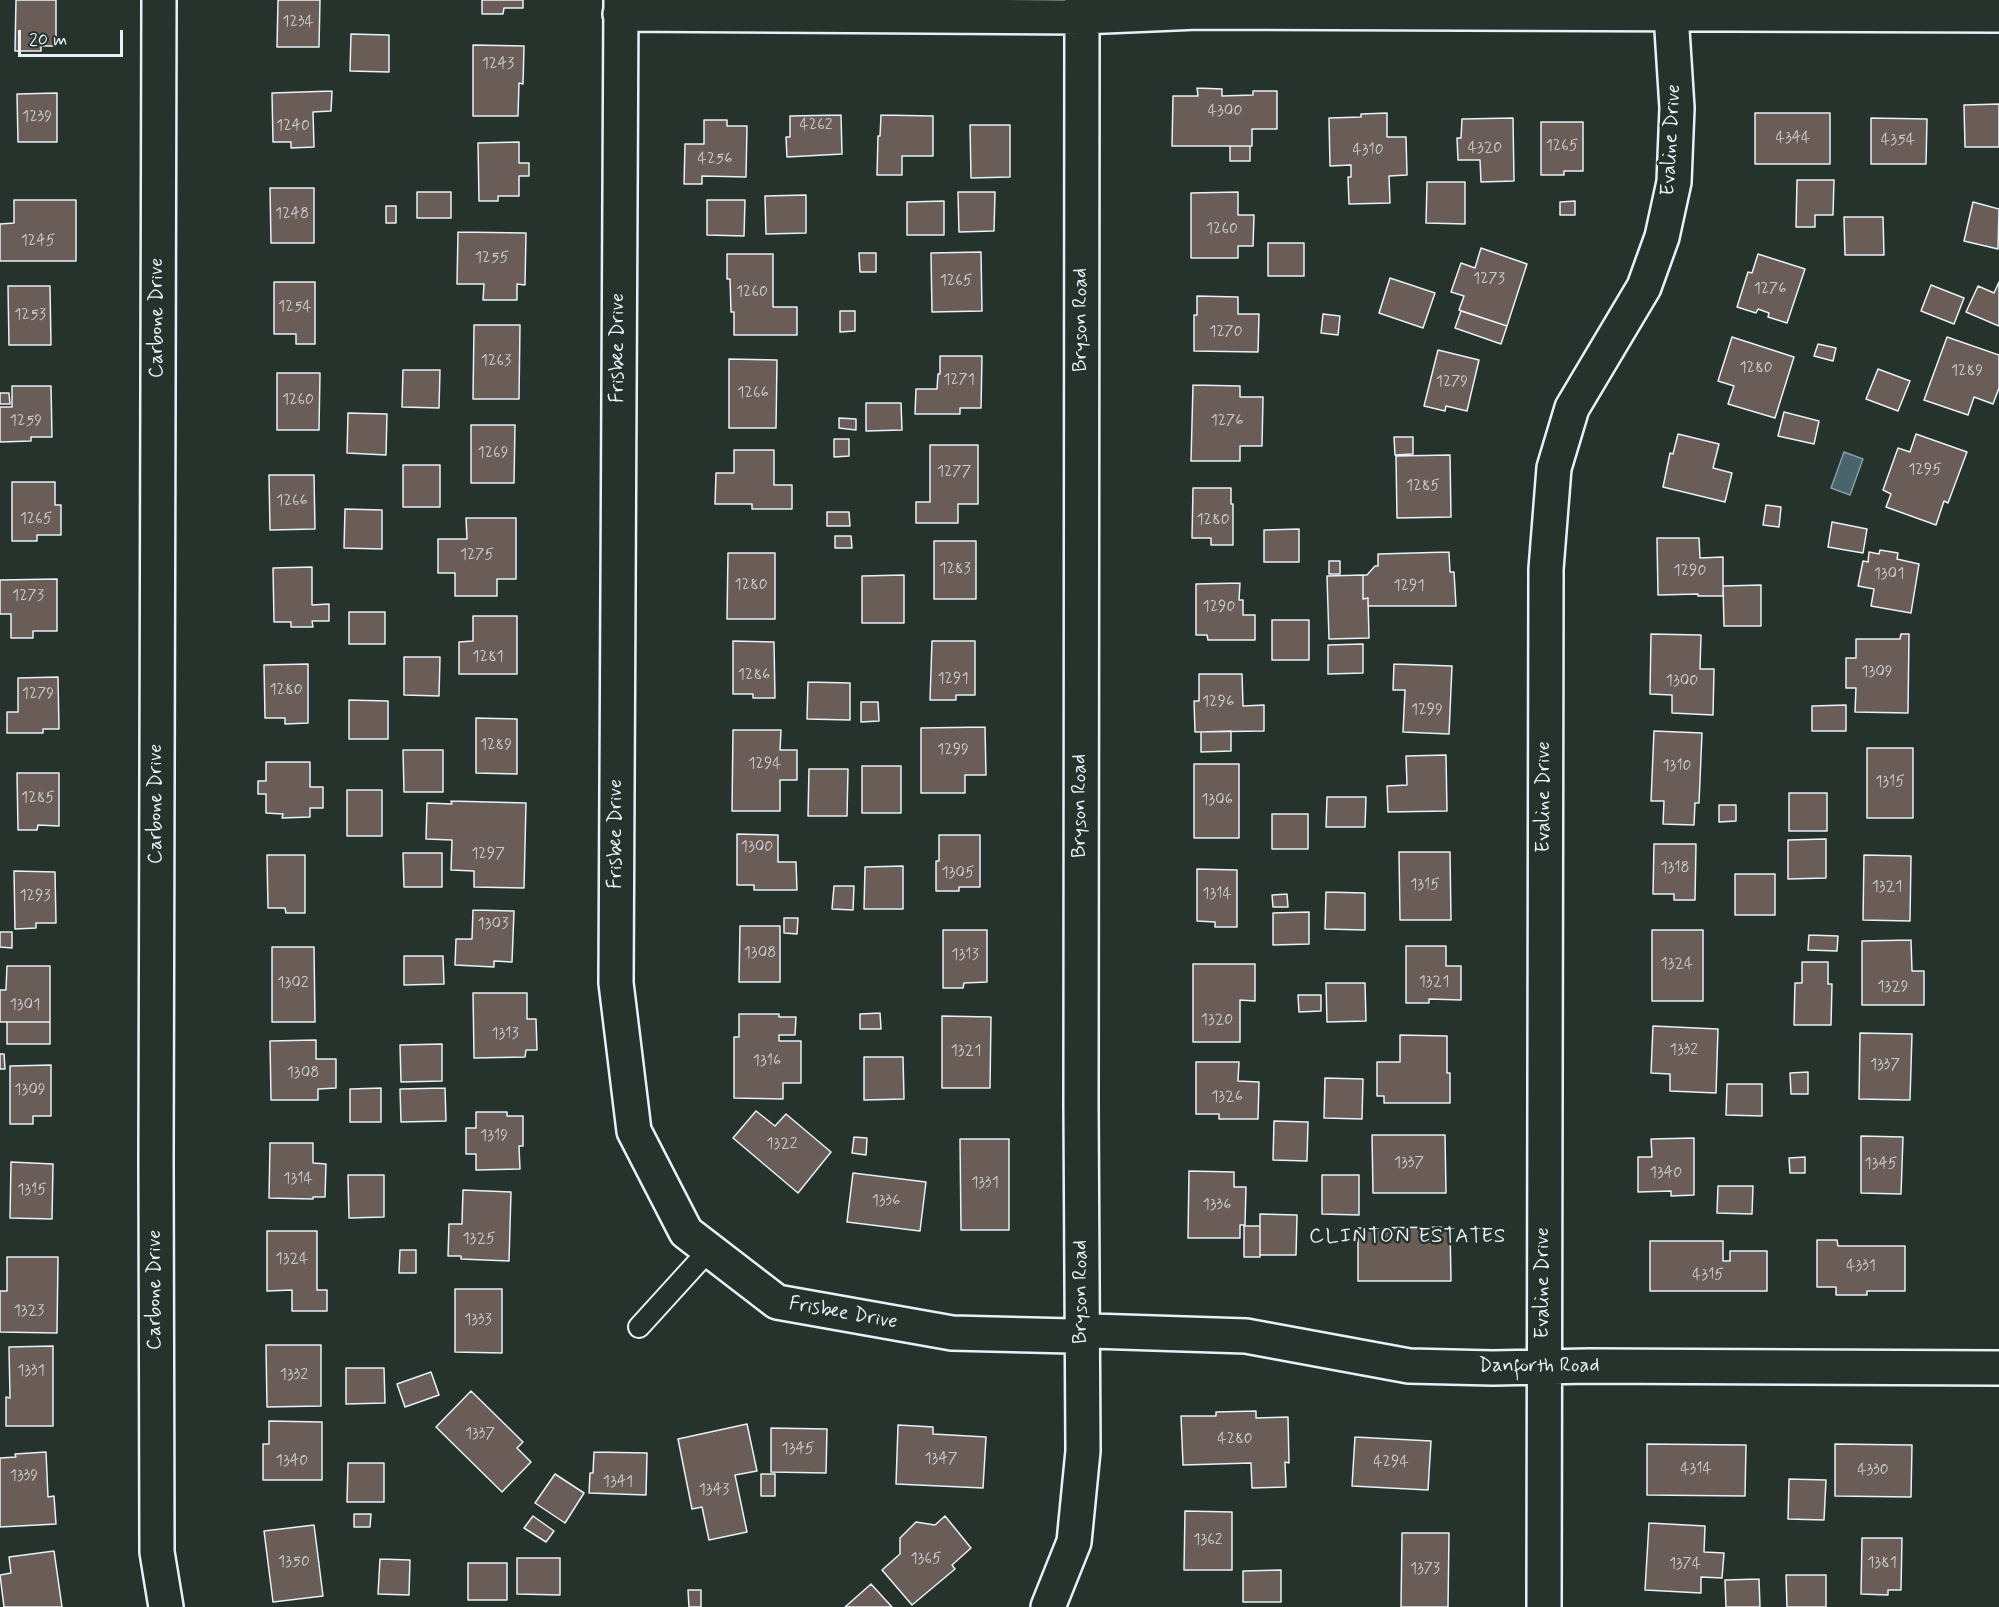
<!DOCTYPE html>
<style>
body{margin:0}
#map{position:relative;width:1999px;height:1607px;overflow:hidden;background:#26332d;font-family:Mynerve,sans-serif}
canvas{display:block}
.scale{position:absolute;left:18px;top:30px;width:105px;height:27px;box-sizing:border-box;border:3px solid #e8f1f8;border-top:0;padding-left:8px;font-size:18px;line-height:21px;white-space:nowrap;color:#e8f1f8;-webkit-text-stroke:4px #26332d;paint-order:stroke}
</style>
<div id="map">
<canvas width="1999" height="1607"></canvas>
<div class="scale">20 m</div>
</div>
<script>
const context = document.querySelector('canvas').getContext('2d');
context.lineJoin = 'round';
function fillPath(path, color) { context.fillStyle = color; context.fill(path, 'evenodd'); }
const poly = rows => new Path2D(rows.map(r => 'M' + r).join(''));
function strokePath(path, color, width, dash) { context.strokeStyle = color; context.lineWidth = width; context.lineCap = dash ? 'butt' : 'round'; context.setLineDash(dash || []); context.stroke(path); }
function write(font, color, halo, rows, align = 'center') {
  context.font = font + ' Mynerve,sans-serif'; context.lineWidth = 5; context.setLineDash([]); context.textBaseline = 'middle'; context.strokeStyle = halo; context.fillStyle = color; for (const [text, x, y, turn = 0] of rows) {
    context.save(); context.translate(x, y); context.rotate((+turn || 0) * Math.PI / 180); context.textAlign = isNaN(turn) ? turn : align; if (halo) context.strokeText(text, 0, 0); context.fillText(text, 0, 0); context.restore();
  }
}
const water = poly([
 [1844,452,1863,459,1850,495,1831,488,1844,452]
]);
fillPath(water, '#48656e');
strokePath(water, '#889da5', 1.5);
const building = poly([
 [16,0,56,0,56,46,41,46,41,51,15,51,16,0],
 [278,0,320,0,319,47,277,47,278,0],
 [482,0,523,0,523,8,504,8,503,14,482,14,482,0],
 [351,34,389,35,389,72,350,71,351,34],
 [473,45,524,46,523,84,519,83,518,116,473,116,473,45],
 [1197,88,1222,89,1222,96,1253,95,1253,91,1277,91,1277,129,1252,129,1252,146,1172,146,1173,96,1198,96,1197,88],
 [332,91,331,111,313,112,314,147,291,148,291,142,273,142,272,93,332,91],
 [57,93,57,142,18,142,17,94,57,93],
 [1999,104,1999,147,1965,147,1964,105,1999,104],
 [1387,113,1387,137,1406,137,1407,175,1389,176,1390,203,1349,204,1348,177,1351,177,1351,165,1330,166,1329,118,1361,117,1361,114,1387,113],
 [1755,113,1830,113,1830,164,1755,164,1755,113],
 [841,115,842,154,787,157,786,137,790,137,790,116,841,115],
 [881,115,933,116,933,156,902,156,902,175,877,175,878,136,880,136,881,115],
 [1513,118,1514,181,1481,182,1480,160,1458,160,1457,138,1461,138,1462,119,1513,118],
 [1871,118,1927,119,1926,164,1871,164,1871,118],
 [704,120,727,120,727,126,747,126,746,177,702,176,702,184,684,184,685,144,704,144,704,120],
 [1541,122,1583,122,1583,171,1564,171,1564,175,1541,175,1541,122],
 [970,125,1010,125,1010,177,971,178,970,125],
 [519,142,519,163,529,163,529,176,519,176,519,196,498,196,498,201,479,201,478,143,519,142],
 [1230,146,1250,146,1250,161,1230,161,1230,146],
 [1797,180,1834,180,1833,215,1815,215,1815,227,1796,227,1797,180],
 [1427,182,1465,182,1465,224,1426,223,1427,182],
 [270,188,314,188,314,243,271,243,270,188],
 [417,192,451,192,451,218,417,218,417,192],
 [958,192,995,192,994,231,959,232,958,192],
 [1238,192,1238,215,1254,215,1253,246,1238,246,1238,258,1191,258,1191,193,1238,192],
 [806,195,806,233,766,234,765,196,806,195],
 [14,200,76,200,76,261,0,261,0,224,14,223,14,200],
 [707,200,745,200,744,236,707,235,707,200],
 [944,201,944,235,907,235,907,202,944,201],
 [1575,201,1575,215,1560,215,1560,202,1575,201],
 [1973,202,1999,209,1998,249,1964,241,1973,202],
 [386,206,396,206,396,223,386,223,386,206],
 [1844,217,1883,217,1884,255,1845,255,1844,217],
 [458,232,526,233,525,285,517,284,517,300,483,300,484,284,457,284,458,232],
 [1268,243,1304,243,1304,276,1268,276,1268,243],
 [1481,248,1527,264,1507,326,1459,310,1464,296,1451,292,1461,263,1475,268,1481,248],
 [981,252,982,311,932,312,931,253,981,252],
 [859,253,876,253,876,272,860,272,859,253],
 [727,254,773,254,773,307,797,307,797,335,734,335,734,312,731,312,730,279,727,279,727,254],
 [1758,254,1805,269,1787,323,1768,317,1769,313,1758,309,1756,313,1737,307,1748,272,1752,273,1758,254],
 [1390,278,1435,293,1423,328,1379,313,1390,278],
 [274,282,315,282,315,344,296,344,296,334,274,334,274,282],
 [1999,282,1999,326,1966,312,1978,286,1994,293,1999,282],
 [1931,285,1964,298,1954,324,1921,311,1931,285],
 [8,286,50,286,51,345,9,345,8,286],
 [1197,296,1238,297,1238,314,1259,314,1258,352,1194,351,1194,315,1197,315,1197,296],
 [840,311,855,311,855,331,840,332,840,311],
 [1461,311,1507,326,1501,344,1455,328,1461,311],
 [1323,314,1340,316,1338,335,1321,333,1323,314],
 [474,325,520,325,519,399,473,399,474,325],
 [1732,337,1794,357,1775,418,1728,404,1734,386,1718,381,1732,337],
 [1947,337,1999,355,1999,388,1993,404,1974,397,1968,415,1924,400,1947,337],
 [1818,344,1836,348,1833,361,1814,356,1818,344],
 [1438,350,1479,360,1467,411,1446,406,1445,411,1424,406,1438,350],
 [940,356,982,356,981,408,960,408,960,414,915,414,916,389,937,389,938,374,940,374,940,356],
 [729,359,777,360,776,428,729,428,729,359],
 [1878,369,1910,381,1898,411,1866,399,1878,369],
 [403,370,440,370,439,408,402,407,403,370],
 [277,373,320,373,319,430,277,430,277,373],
 [1193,385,1240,386,1240,397,1263,397,1262,446,1240,446,1240,461,1191,461,1193,385],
 [12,386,51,386,52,437,31,437,31,441,0,442,0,407,12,407,12,386],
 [0,393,9,393,10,404,0,404,0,393],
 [866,403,901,403,902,430,866,431,866,403],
 [1784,412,1819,421,1814,444,1778,436,1784,412],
 [348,413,387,414,386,455,347,453,348,413],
 [839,418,856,419,856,430,839,428,839,418],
 [471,425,515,425,514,483,471,483,471,425],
 [1678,434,1719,444,1713,468,1732,473,1725,502,1663,487,1670,453,1673,454,1678,434],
 [1916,434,1967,452,1948,503,1944,501,1936,525,1886,507,1891,494,1883,490,1898,448,1910,452,1916,434],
 [1394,437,1413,437,1413,454,1395,455,1394,437],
 [834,439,849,439,849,456,834,457,834,439],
 [930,445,978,445,978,504,958,504,958,523,916,523,916,502,930,502,930,445],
 [734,450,774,450,774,485,792,485,792,509,752,509,752,504,715,504,716,473,734,473,734,450],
 [1450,455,1451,517,1397,518,1396,456,1450,455],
 [403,465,440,465,440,507,403,507,403,465],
 [269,475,314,475,315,529,270,530,269,475],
 [12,482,55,482,55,505,61,505,61,535,37,535,37,541,12,541,12,482],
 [1193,488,1231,488,1231,504,1233,504,1233,545,1211,545,1211,538,1192,538,1193,488],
 [1766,505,1781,507,1779,527,1763,525,1766,505],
 [345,509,382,510,382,549,344,548,345,509],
 [827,512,849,512,850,526,827,526,827,512],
 [466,518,516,518,516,579,497,579,497,596,455,596,455,573,438,573,438,539,467,539,466,518],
 [1832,522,1867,529,1863,553,1828,547,1832,522],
 [1299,529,1299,562,1264,562,1264,530,1299,529],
 [835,536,851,536,852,548,835,548,835,536],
 [1657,538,1699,538,1700,558,1723,557,1723,596,1698,596,1698,594,1658,595,1657,538],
 [934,541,976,541,976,599,934,599,934,541],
 [1880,550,1898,553,1897,559,1919,564,1911,613,1871,606,1874,589,1858,586,1863,561,1868,562,1869,552,1879,554,1880,550],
 [1449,552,1450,572,1454,572,1456,606,1368,606,1368,598,1363,599,1363,575,1367,575,1375,566,1378,566,1378,554,1449,552],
 [728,553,775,553,775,619,727,619,728,553],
 [1329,561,1340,561,1340,574,1329,574,1329,561],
 [312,567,312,605,329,604,329,621,312,621,313,627,291,627,291,622,274,622,273,568,312,567],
 [904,575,904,623,862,623,862,576,904,575],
 [1363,575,1363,599,1368,598,1369,638,1329,639,1327,576,1363,575],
 [57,579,57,631,33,631,33,638,11,638,11,614,0,614,0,580,57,579],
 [1240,583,1239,600,1243,600,1243,615,1255,615,1255,640,1208,640,1207,635,1196,635,1196,584,1240,583],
 [1761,585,1761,626,1724,626,1723,586,1761,585],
 [349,612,385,612,385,644,349,644,349,612],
 [473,616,517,616,517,674,459,674,459,642,473,641,473,616],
 [1272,620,1309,620,1309,660,1272,660,1272,620],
 [1651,634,1701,635,1700,669,1714,669,1713,715,1672,713,1672,695,1650,694,1651,634],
 [1901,634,1909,634,1908,713,1855,712,1856,688,1846,688,1846,658,1856,658,1856,639,1900,639,1901,634],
 [733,641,774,642,775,698,753,698,753,694,733,694,733,641],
 [932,641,975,641,975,695,956,695,956,700,930,700,932,641],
 [1363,644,1363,673,1328,674,1328,645,1363,644],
 [404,657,440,657,439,696,404,695,404,657],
 [308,664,308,723,285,724,285,718,265,718,264,665,308,664],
 [1394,664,1452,666,1449,734,1403,732,1405,690,1393,690,1394,664],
 [1199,674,1242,674,1243,706,1264,705,1264,731,1195,732,1194,701,1199,701,1199,674],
 [58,677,59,729,43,729,43,733,7,733,7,712,18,712,18,678,58,677],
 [808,682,850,683,850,720,807,719,808,682],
 [349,700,388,701,388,739,349,739,349,700],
 [861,702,878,702,879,721,861,722,861,702],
 [1846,705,1846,731,1812,731,1812,706,1846,705],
 [476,718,517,719,517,774,476,773,476,718],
 [985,727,986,775,965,775,965,793,921,793,921,728,985,727],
 [733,730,781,730,780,750,797,750,797,780,780,780,780,811,732,811,733,730],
 [1231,731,1231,751,1201,752,1201,732,1231,731],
 [1654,731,1702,733,1699,803,1695,803,1694,825,1663,824,1664,801,1651,801,1654,731],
 [1867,748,1913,748,1913,818,1867,818,1867,748],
 [403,750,443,750,443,792,404,792,403,750],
 [1446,755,1447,811,1388,812,1387,786,1407,785,1406,756,1446,755],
 [266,762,310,762,310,787,323,787,323,808,310,808,310,817,282,818,283,814,266,813,266,794,258,794,258,781,266,781,266,762],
 [1194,764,1239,764,1239,838,1194,838,1194,764],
 [862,766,901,766,901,813,862,813,862,766],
 [809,769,848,769,847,816,808,816,809,769],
 [17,773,59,773,59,826,38,825,37,830,18,830,17,773],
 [347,790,382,790,382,836,347,836,347,790],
 [1789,793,1827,793,1827,831,1789,831,1789,793],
 [1327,797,1366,797,1365,827,1326,827,1327,797],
 [451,801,526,803,524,888,474,887,474,871,451,870,452,840,426,839,427,803,452,804,451,801],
 [1719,805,1736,805,1736,821,1719,822,1719,805],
 [1272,814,1308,814,1308,849,1272,849,1272,814],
 [737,834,778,835,778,862,796,862,797,890,754,890,754,885,737,885,737,834],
 [939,835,980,835,980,887,959,887,959,891,936,891,936,861,939,861,939,835],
 [1826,839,1826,878,1788,879,1788,840,1826,839],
 [1654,844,1696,844,1695,900,1674,900,1674,894,1653,894,1654,844],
 [1399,852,1450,852,1451,920,1400,920,1399,852],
 [403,853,442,853,442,887,404,887,403,853],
 [267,855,305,855,305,913,286,913,285,908,268,908,267,855],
 [1864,855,1911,856,1910,921,1863,920,1864,855],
 [903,866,903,909,864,909,865,867,903,866],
 [1197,869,1237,870,1237,927,1215,927,1215,922,1197,921,1197,869],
 [14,871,55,872,56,923,36,923,36,928,15,929,14,871],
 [1735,874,1775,874,1775,915,1735,915,1735,874],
 [834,886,854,886,853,910,832,909,834,886],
 [1326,892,1365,893,1365,930,1325,929,1326,892],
 [1287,894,1288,907,1273,907,1272,895,1287,894],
 [473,910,514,911,512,962,494,961,494,967,455,965,456,939,472,939,473,910],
 [1309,912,1309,944,1273,945,1273,913,1309,912],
 [784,918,798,918,797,934,784,933,784,918],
 [740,926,780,926,780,982,739,982,740,926],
 [943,930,987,930,987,982,964,983,963,988,943,988,943,930],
 [1652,930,1703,930,1703,1001,1652,1001,1652,930],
 [0,932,12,932,12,948,0,947,0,932],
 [1809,935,1838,936,1837,951,1808,950,1809,935],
 [1911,940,1912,971,1924,971,1924,1005,1862,1005,1862,941,1911,940],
 [1406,946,1446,946,1446,966,1461,966,1461,1000,1429,999,1429,1003,1406,1003,1406,946],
 [272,947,314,947,315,1022,272,1022,272,947],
 [404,956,443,956,444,984,404,985,404,956],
 [1802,962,1828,962,1828,984,1832,984,1831,1025,1794,1025,1795,983,1802,983,1802,962],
 [1193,964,1255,964,1255,1001,1240,1000,1240,1042,1193,1042,1193,964],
 [7,966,50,966,50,1022,0,1022,0,990,6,990,7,966],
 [1326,983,1365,983,1366,1021,1327,1022,1326,983],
 [473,993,527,993,527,1019,536,1019,537,1050,526,1050,525,1057,474,1058,473,993],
 [1298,995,1321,995,1321,1011,1299,1012,1298,995],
 [880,1013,881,1029,860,1029,860,1014,880,1013],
 [739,1014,779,1014,779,1017,796,1017,795,1035,779,1035,779,1041,801,1041,801,1083,783,1083,783,1099,734,1098,734,1037,739,1037,739,1014],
 [942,1016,991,1017,990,1088,942,1088,942,1016],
 [7,1022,50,1022,50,1044,7,1044,7,1022],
 [1653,1026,1718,1029,1716,1093,1670,1091,1670,1074,1651,1073,1653,1026],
 [1860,1033,1912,1034,1910,1100,1859,1099,1860,1033],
 [1400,1035,1447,1036,1447,1073,1450,1073,1450,1103,1384,1103,1384,1096,1377,1096,1377,1062,1400,1062,1400,1035],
 [316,1040,316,1059,336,1059,336,1088,318,1089,318,1100,271,1100,270,1041,316,1040],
 [442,1044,442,1081,401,1082,400,1045,442,1044],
 [0,1054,4,1054,5,1069,0,1069,0,1054],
 [864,1057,903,1057,904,1099,864,1100,864,1057],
 [1196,1062,1239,1062,1238,1081,1259,1082,1258,1119,1219,1119,1219,1114,1196,1114,1196,1062],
 [51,1065,51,1116,33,1116,33,1124,10,1124,10,1066,51,1065],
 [1808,1072,1808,1094,1791,1094,1790,1073,1808,1072],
 [1325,1078,1363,1079,1362,1119,1324,1118,1325,1078],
 [1727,1084,1762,1084,1762,1116,1726,1115,1727,1084],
 [381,1088,381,1122,350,1122,350,1089,381,1088],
 [445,1088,446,1121,401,1122,400,1089,445,1088],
 [756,1111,775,1126,786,1114,831,1152,798,1193,733,1138,756,1111],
 [476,1112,507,1112,507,1116,523,1116,523,1146,519,1146,520,1169,476,1170,476,1154,466,1154,466,1128,476,1128,476,1112],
 [1274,1121,1308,1122,1307,1161,1273,1160,1274,1121],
 [1372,1135,1445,1135,1446,1193,1373,1193,1372,1135],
 [1861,1136,1903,1137,1901,1194,1861,1193,1861,1136],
 [854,1137,867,1138,866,1155,852,1153,854,1137],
 [1694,1138,1694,1195,1671,1196,1671,1191,1638,1192,1638,1157,1652,1157,1651,1139,1694,1138],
 [960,1139,1009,1139,1009,1230,961,1230,960,1139],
 [270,1143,313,1143,313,1163,326,1164,325,1197,313,1197,313,1199,269,1198,270,1143],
 [1805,1157,1805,1173,1790,1173,1789,1158,1805,1157],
 [11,1162,53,1164,52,1219,10,1218,11,1162],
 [1189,1171,1234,1172,1234,1187,1246,1187,1245,1225,1240,1225,1240,1238,1188,1238,1189,1171],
 [853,1173,926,1182,920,1231,847,1222,853,1173],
 [348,1175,384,1175,384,1217,349,1218,348,1175],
 [1322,1175,1359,1175,1359,1215,1322,1214,1322,1175],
 [1718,1186,1753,1186,1752,1214,1717,1213,1718,1186],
 [463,1190,511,1192,509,1261,461,1259,461,1256,448,1256,449,1224,462,1224,463,1190],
 [1260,1214,1297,1215,1296,1255,1260,1255,1260,1214],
 [1244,1226,1260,1226,1260,1257,1244,1257,1244,1226],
 [1450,1227,1451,1281,1358,1281,1358,1228,1450,1227],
 [267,1231,317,1231,317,1290,327,1290,327,1311,292,1311,292,1290,267,1291,267,1231],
 [1817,1240,1837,1240,1838,1246,1905,1246,1905,1291,1867,1291,1867,1295,1836,1295,1836,1287,1817,1287,1817,1240],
 [1650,1241,1723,1241,1723,1261,1730,1261,1730,1251,1767,1251,1767,1291,1650,1291,1650,1241],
 [400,1250,416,1250,416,1273,399,1273,400,1250],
 [7,1257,58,1257,57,1333,0,1332,0,1291,7,1291,7,1257],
 [455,1289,502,1289,502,1353,455,1352,455,1289],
 [266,1345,321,1345,321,1406,267,1407,266,1345],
 [53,1346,53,1426,6,1426,6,1397,10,1398,9,1347,53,1346],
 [346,1368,384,1368,385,1403,346,1404,346,1368],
 [431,1372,439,1395,405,1407,397,1384,431,1372],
 [471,1391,523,1442,517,1448,531,1462,502,1492,436,1427,471,1391],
 [1256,1411,1256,1418,1288,1417,1289,1463,1285,1462,1286,1487,1252,1488,1251,1463,1183,1465,1181,1416,1216,1416,1216,1412,1256,1411],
 [269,1421,322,1422,322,1480,263,1480,263,1444,269,1444,269,1421],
 [747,1424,757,1471,735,1475,747,1532,709,1540,702,1507,692,1509,678,1439,747,1424],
 [898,1425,933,1427,933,1434,986,1437,983,1488,896,1484,898,1425],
 [771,1428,827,1429,826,1473,771,1472,771,1428],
 [1355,1437,1431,1441,1428,1490,1352,1486,1355,1437],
 [1647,1444,1746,1445,1745,1496,1647,1495,1647,1444],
 [1835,1444,1912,1445,1911,1497,1835,1496,1835,1444],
 [46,1452,48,1497,54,1496,56,1524,0,1527,0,1458,16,1457,15,1454,46,1452],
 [594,1452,647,1453,646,1495,589,1493,590,1473,593,1473,594,1452],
 [348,1463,384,1463,384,1502,347,1502,348,1463],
 [555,1474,584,1493,565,1523,535,1503,555,1474],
 [761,1474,775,1474,775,1496,761,1496,761,1474],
 [1789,1479,1826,1480,1824,1520,1788,1519,1789,1479],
 [1185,1511,1232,1512,1232,1570,1184,1570,1185,1511],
 [354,1514,371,1514,370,1527,354,1527,354,1514],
 [533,1516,554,1531,546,1542,524,1528,533,1516],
 [945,1516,971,1548,952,1565,955,1569,912,1605,882,1570,900,1554,900,1538,916,1522,935,1525,945,1516],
 [1649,1523,1705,1526,1704,1552,1724,1553,1722,1578,1701,1577,1701,1593,1645,1590,1649,1523],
 [314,1525,323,1596,273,1602,264,1531,314,1525],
 [1402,1533,1449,1533,1448,1607,1401,1607,1402,1533],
 [1862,1538,1902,1538,1901,1590,1888,1590,1888,1595,1861,1594,1862,1538],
 [54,1551,62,1607,4,1607,0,1575,11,1573,9,1557,54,1551],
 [517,1558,560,1558,560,1595,517,1594,517,1558],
 [380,1559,410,1560,409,1595,378,1594,380,1559],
 [468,1563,507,1563,507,1600,468,1600,468,1563],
 [1281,1570,1281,1602,1243,1602,1243,1571,1281,1570],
 [1786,1575,1826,1575,1826,1607,1787,1607,1786,1575],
 [1759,1579,1760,1607,1726,1607,1725,1580,1759,1579],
 [871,1584,892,1607,845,1607,871,1584],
 [688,1590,701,1590,701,1607,689,1607,688,1590]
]);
fillPath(building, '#6a5d57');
strokePath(building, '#e8f1f8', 1.5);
const service = poly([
 [639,1327,709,1250]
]);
const minor = poly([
 [159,0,156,1159,157,1552,166,1607],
 [621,0,616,983,634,1131,686,1232,777,1302,952,1333,1071,1336,1092,1331,1246,1336,1409,1366,1493,1368,1589,1366,1999,1368],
 [620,14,1082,17,1198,12,1999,15],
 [1048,1607,1074,1542,1083,1451,1081,1105,1082,0],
 [1544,1607,1546,569,1554,468,1572,408,1644,287,1662,237,1674,182,1677,108,1671,14]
]);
strokePath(service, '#e8f1f8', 24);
strokePath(minor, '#e8f1f8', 38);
strokePath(service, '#26332d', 20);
strokePath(minor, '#26332d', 33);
write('16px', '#c8ccd0', null, [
 ["1234",298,23],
 ["1243",498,65],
 ["4300",1225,112],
 ["1239",37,118],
 ["4262",816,126],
 ["1240",293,127],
 ["4344",1793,139],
 ["4354",1898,141],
 ["1265",1562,147],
 ["4320",1485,149],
 ["4310",1368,151],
 ["4256",715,160],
 ["1248",292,215],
 ["1260",1222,230],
 ["1245",38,242],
 ["1255",492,259],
 ["1273",1489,280],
 ["1265",956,282],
 ["1276",1770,290],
 ["1260",752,293],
 ["1254",295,308],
 ["1253",30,316],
 ["1270",1226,333],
 ["1263",496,362],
 ["1280",1756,369],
 ["1289",1967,372],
 ["1271",959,381],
 ["1279",1452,383],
 ["1266",753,394],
 ["1260",298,401],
 ["1259",26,422],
 ["1276",1227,422],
 ["1269",493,454],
 ["1295",1925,471],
 ["1277",954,473],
 ["1285",1423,487],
 ["1266",292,502],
 ["1265",36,520],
 ["1280",1213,521],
 ["1275",477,556],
 ["1283",955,570],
 ["1290",1690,572],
 ["1301",1889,575],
 ["1280",751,586],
 ["1291",1409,587],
 ["1273",28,597],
 ["1290",1219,608],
 ["1281",488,658],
 ["1309",1877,673],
 ["1286",754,676],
 ["1291",953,680],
 ["1300",1682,682],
 ["1280",286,691],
 ["1279",38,695],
 ["1296",1218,703],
 ["1299",1427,711],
 ["1289",496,746],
 ["1299",953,751],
 ["1294",765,765],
 ["1310",1677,767],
 ["1315",1890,783],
 ["1285",38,799],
 ["1306",1217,801],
 ["1300",757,848],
 ["1297",488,855],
 ["1318",1675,869],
 ["1305",958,874],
 ["1315",1425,886],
 ["1321",1887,888],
 ["1314",1217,895],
 ["1293",35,897],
 ["1303",493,925],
 ["1308",760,954],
 ["1313",965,956],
 ["1324",1677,965],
 ["1321",1434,983],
 ["1302",293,984],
 ["1329",1893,988],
 ["1301",25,1006],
 ["1320",1217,1021],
 ["1313",505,1035],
 ["1332",1684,1051],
 ["1321",966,1052],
 ["1316",767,1062],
 ["1337",1885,1066],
 ["1308",303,1074],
 ["1309",30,1091],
 ["1326",1227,1098],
 ["1319",494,1137],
 ["1322",782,1145],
 ["1337",1409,1164],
 ["1345",1881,1165],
 ["1340",1666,1174],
 ["1314",298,1180],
 ["1331",985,1184],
 ["1315",32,1191],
 ["1336",886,1202],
 ["1336",1217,1206],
 ["1325",479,1240],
 ["1324",292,1260],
 ["4331",1861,1267],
 ["4315",1708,1276],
 ["1323",29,1312],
 ["1333",478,1321],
 ["1331",31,1372],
 ["1332",294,1376],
 ["1337",480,1435],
 ["4280",1235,1440],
 ["1345",798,1450],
 ["1347",941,1460],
 ["1340",292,1462],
 ["4294",1391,1463],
 ["4314",1696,1470],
 ["4330",1873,1471],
 ["1339",24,1477],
 ["1341",618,1483],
 ["1343",714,1491],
 ["1362",1208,1541],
 ["1365",926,1560],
 ["1350",294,1563],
 ["1381",1882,1564],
 ["1374",1685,1565],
 ["1373",1425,1570]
]);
write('20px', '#e8f1f8', '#26332d', [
 ["Evaline Drive",1672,140,-87],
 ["Carbone Drive",158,318,-90],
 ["Bryson Road",1082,320,-90],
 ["Frisbee Drive",619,348,-90],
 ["Evaline Drive",1545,797,-90],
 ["Carbone Drive",157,804,-90],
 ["Bryson Road",1081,806,-90],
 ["Frisbee Drive",617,834,-90],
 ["Evaline Drive",1544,1283,-90],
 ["Carbone Drive",156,1290,-90],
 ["Bryson Road",1082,1292,-90],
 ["Frisbee Drive",843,1314,10],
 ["Danforth Road",1539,1367]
]);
context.letterSpacing = '1.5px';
write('21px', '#e8f1f8', '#26332d', [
 ["CLINTON ESTATES",1408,1238]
]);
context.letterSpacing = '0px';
</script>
